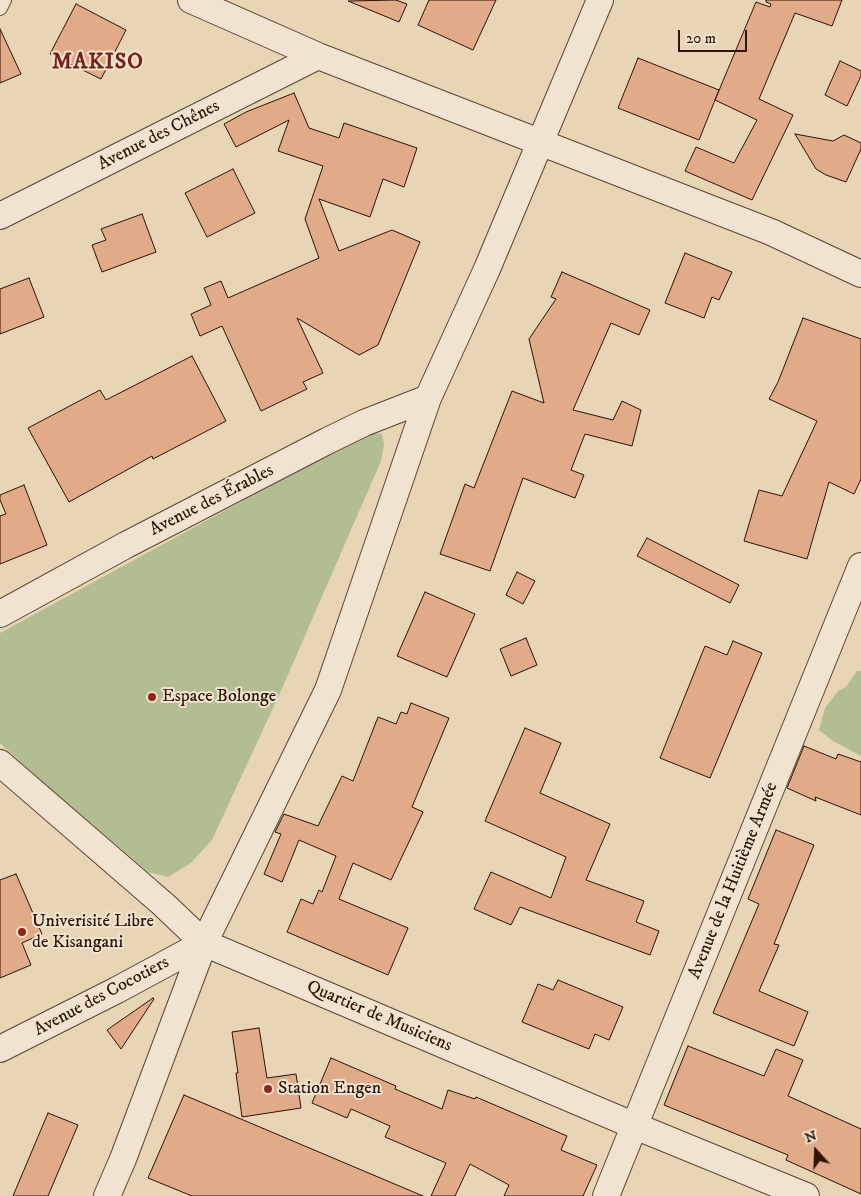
<!DOCTYPE html>
<meta charset="utf-8">
<style>
body{margin:0}
#map{position:relative;width:861px;height:1196px;overflow:hidden;background:#e8d5b6;font-family:"IM FELL DW Pica",serif}
canvas{display:block}
.north{position:absolute;left:791px;top:1126px;width:50px;height:50px;-webkit-text-stroke:4px #f0e4d0;paint-order:stroke;rotate:340deg;font-size:14px;font-weight:700;line-height:20px;text-align:center;color:#2d1206}
.north::after{content:'';display:block;margin:auto;width:18px;height:22px;background:#2d1206;clip-path:polygon(50% 0,100% 100%,50% 72%,0 100%)}
.scale{position:absolute;left:678px;top:30px;width:69px;height:22px;box-sizing:border-box;border:2px solid #2d1206;border-top:0;padding-left:6px;font-size:15px;line-height:18px;white-space:nowrap;color:#2d1206;-webkit-text-stroke:4px #f0e4d0;paint-order:stroke}
</style>
<div id="map">
<canvas width="861" height="1196"></canvas>
<div class="north">N</div>
<div class="scale">20 m</div>
</div>
<script>
const context = document.querySelector('canvas').getContext('2d');
context.lineJoin = 'round';
function fillPath(path, color) { context.fillStyle = color; context.fill(path, 'evenodd'); }
const poly = rows => new Path2D(rows.map(r => 'M' + r).join(''));
function strokePath(path, color, width, dash) { context.strokeStyle = color; context.lineWidth = width; context.lineCap = dash ? 'butt' : 'round'; context.setLineDash(dash || []); context.stroke(path); }
function write(font, color, halo, rows, align = 'center') {
  context.font = font + ' "IM FELL DW Pica",serif'; context.lineWidth = 4; context.setLineDash([]); context.textBaseline = 'middle'; context.strokeStyle = halo; context.fillStyle = color; for (const [text, x, y, turn = 0] of rows) {
    context.save(); context.translate(x, y); context.rotate((+turn || 0) * Math.PI / 180); context.textAlign = isNaN(turn) ? turn : align; if (halo) context.strokeText(text, 0, 0); context.fillText(text, 0, 0); context.restore();
  }
}
fillPath(poly([
 [369,432,382,434,384,445,381,461,280,693,212,840,191,863,168,877,148,872,38,778,0,743,0,633],
 [857,671,861,671,861,756,833,741,819,730,825,708,838,691,846,687]
]), '#b2be91');
const building = poly([
 [396,0,407,4,399,22,348,1,396,0],
 [429,0,496,0,473,50,418,25,429,0],
 [766,0,842,0,832,26,795,13,759,99,793,115,752,200,685,171,696,147,734,163,757,120,715,100,756,2,770,7,771,4,766,2,766,0],
 [76,4,126,30,101,79,50,54,76,4],
 [0,29,21,74,0,83,0,29],
 [638,58,719,90,699,140,618,108,638,58],
 [840,61,861,71,861,76,847,106,825,95,840,61],
 [294,93,309,128,339,138,344,123,417,148,404,187,383,179,370,217,319,199,339,251,392,230,420,242,378,345,359,355,297,318,323,373,303,382,307,389,261,411,222,326,200,336,191,314,211,305,204,288,221,281,228,298,319,258,305,219,323,166,278,151,289,120,236,147,224,124,246,112,294,93],
 [795,134,833,141,844,135,861,143,861,149,846,182,826,175,816,169,795,134],
 [233,169,255,213,207,237,185,193,233,169],
 [142,214,156,252,102,272,92,245,106,240,101,229,142,214],
 [685,253,732,272,719,300,712,297,704,318,665,303,685,253],
 [562,272,650,310,639,335,611,323,573,410,613,420,622,401,641,410,632,446,585,434,571,470,584,475,575,498,523,478,490,571,440,554,465,484,474,488,512,391,544,403,529,339,556,299,551,297,562,272],
 [29,278,44,317,0,334,0,289,29,278],
 [803,318,861,339,861,479,854,494,829,482,807,559,744,541,759,490,782,496,817,421,769,399,778,382,803,318],
 [192,356,226,421,153,459,152,456,69,502,28,428,100,390,106,400,192,356],
 [24,485,47,545,0,564,0,516,6,514,0,500,0,495,24,485],
 [647,538,739,585,730,603,637,556,647,538],
 [517,572,535,581,523,604,506,595,517,572],
 [425,592,475,614,447,677,397,656,425,592],
 [526,638,537,665,511,676,500,649,526,638],
 [733,641,762,653,710,778,660,758,705,646,727,655,733,641],
 [411,703,449,718,412,807,423,812,391,880,353,863,339,899,408,928,388,975,287,932,301,899,313,904,319,890,322,892,336,856,299,840,282,882,264,874,281,834,275,832,284,814,318,826,342,776,353,781,378,717,396,724,401,712,407,714,411,703],
 [525,728,561,743,540,793,610,824,586,880,644,901,636,922,659,931,650,955,520,907,511,925,474,909,491,872,551,898,566,857,485,821,525,728],
 [804,746,836,759,838,754,861,762,861,815,815,797,816,801,787,788,804,746],
 [776,830,814,845,774,944,779,945,759,991,808,1012,794,1046,713,1013,759,904,748,899,776,830],
 [16,874,42,934,22,943,31,965,0,978,0,880,16,874],
 [558,980,623,1007,609,1040,595,1034,589,1049,522,1022,538,984,553,990,558,980],
 [153,998,154,999,121,1049,107,1030,153,998],
 [259,1028,267,1078,296,1074,301,1108,242,1117,236,1073,238,1073,232,1032,259,1028],
 [688,1046,764,1076,776,1049,803,1060,788,1096,861,1129,861,1194,786,1160,788,1155,664,1105,688,1046],
 [331,1058,396,1086,395,1089,442,1109,448,1090,475,1099,476,1097,567,1136,561,1150,597,1165,583,1196,504,1196,509,1185,470,1164,455,1196,431,1196,446,1163,385,1137,390,1126,351,1109,347,1118,312,1103,331,1058],
 [184,1095,423,1196,192,1196,148,1178,184,1095],
 [48,1113,78,1125,48,1196,13,1196,48,1113]
]);
fillPath(building, '#e1aa89');
strokePath(building, '#2d1206', 1);
const service = poly([
 [0,8,4,0]
]);
const minor = poly([
 [191,0,318,56,771,232,861,274],
 [0,216,318,56],
 [0,614,126,545,327,441,364,423,428,398],
 [0,763,163,904,204,943,635,1126,806,1196],
 [0,1049,117,990,204,943],
 [107,1196,123,1159,204,943,328,690,428,398,487,269,600,0],
 [606,1196,861,566]
]);
strokePath(service, '#5c4332', 16);
strokePath(minor, '#5c4332', 28);
strokePath(service, '#f0e4d0', 14);
strokePath(minor, '#f0e4d0', 26);
for (const [x, y, r, color] of [
 [152,697,5,"#8f2418"],
 [22,932,5,"#8f2418"],
 [268,1089,5,"#8f2418"]
]) { const dot = new Path2D(); dot.arc(x, y, r, 0, 2 * Math.PI); context.fillStyle = color; context.fill(dot); strokePath(dot, '#f0e4d0', 2); }
write('18px', '#2d1206', '#f0e4d0', [
 ["Avenue des Chênes",159,136,-27],
 ["Avenue des Érables",212,501,-27],
 ["Avenue de la Huitième Armée",734,881,-68],
 ["Avenue des Cocotiers",102,997,-28],
 ["Quartier de Musiciens",379,1017,23]
]);
write('18px', '#2d1206', '#f0e4d0', [
 ["Espace Bolonge",162,697],
 ["Univerisité Libre",32,922],
 ["de Kisangani",32,943],
 ["Station Engen",278,1089]
], 'left');
context.letterSpacing = '1px';
write('bold 22px', '#7a1f14', '#f0e4d0', [
 ["MAKISO",98,63]
]);
context.letterSpacing = '0px';
</script>
